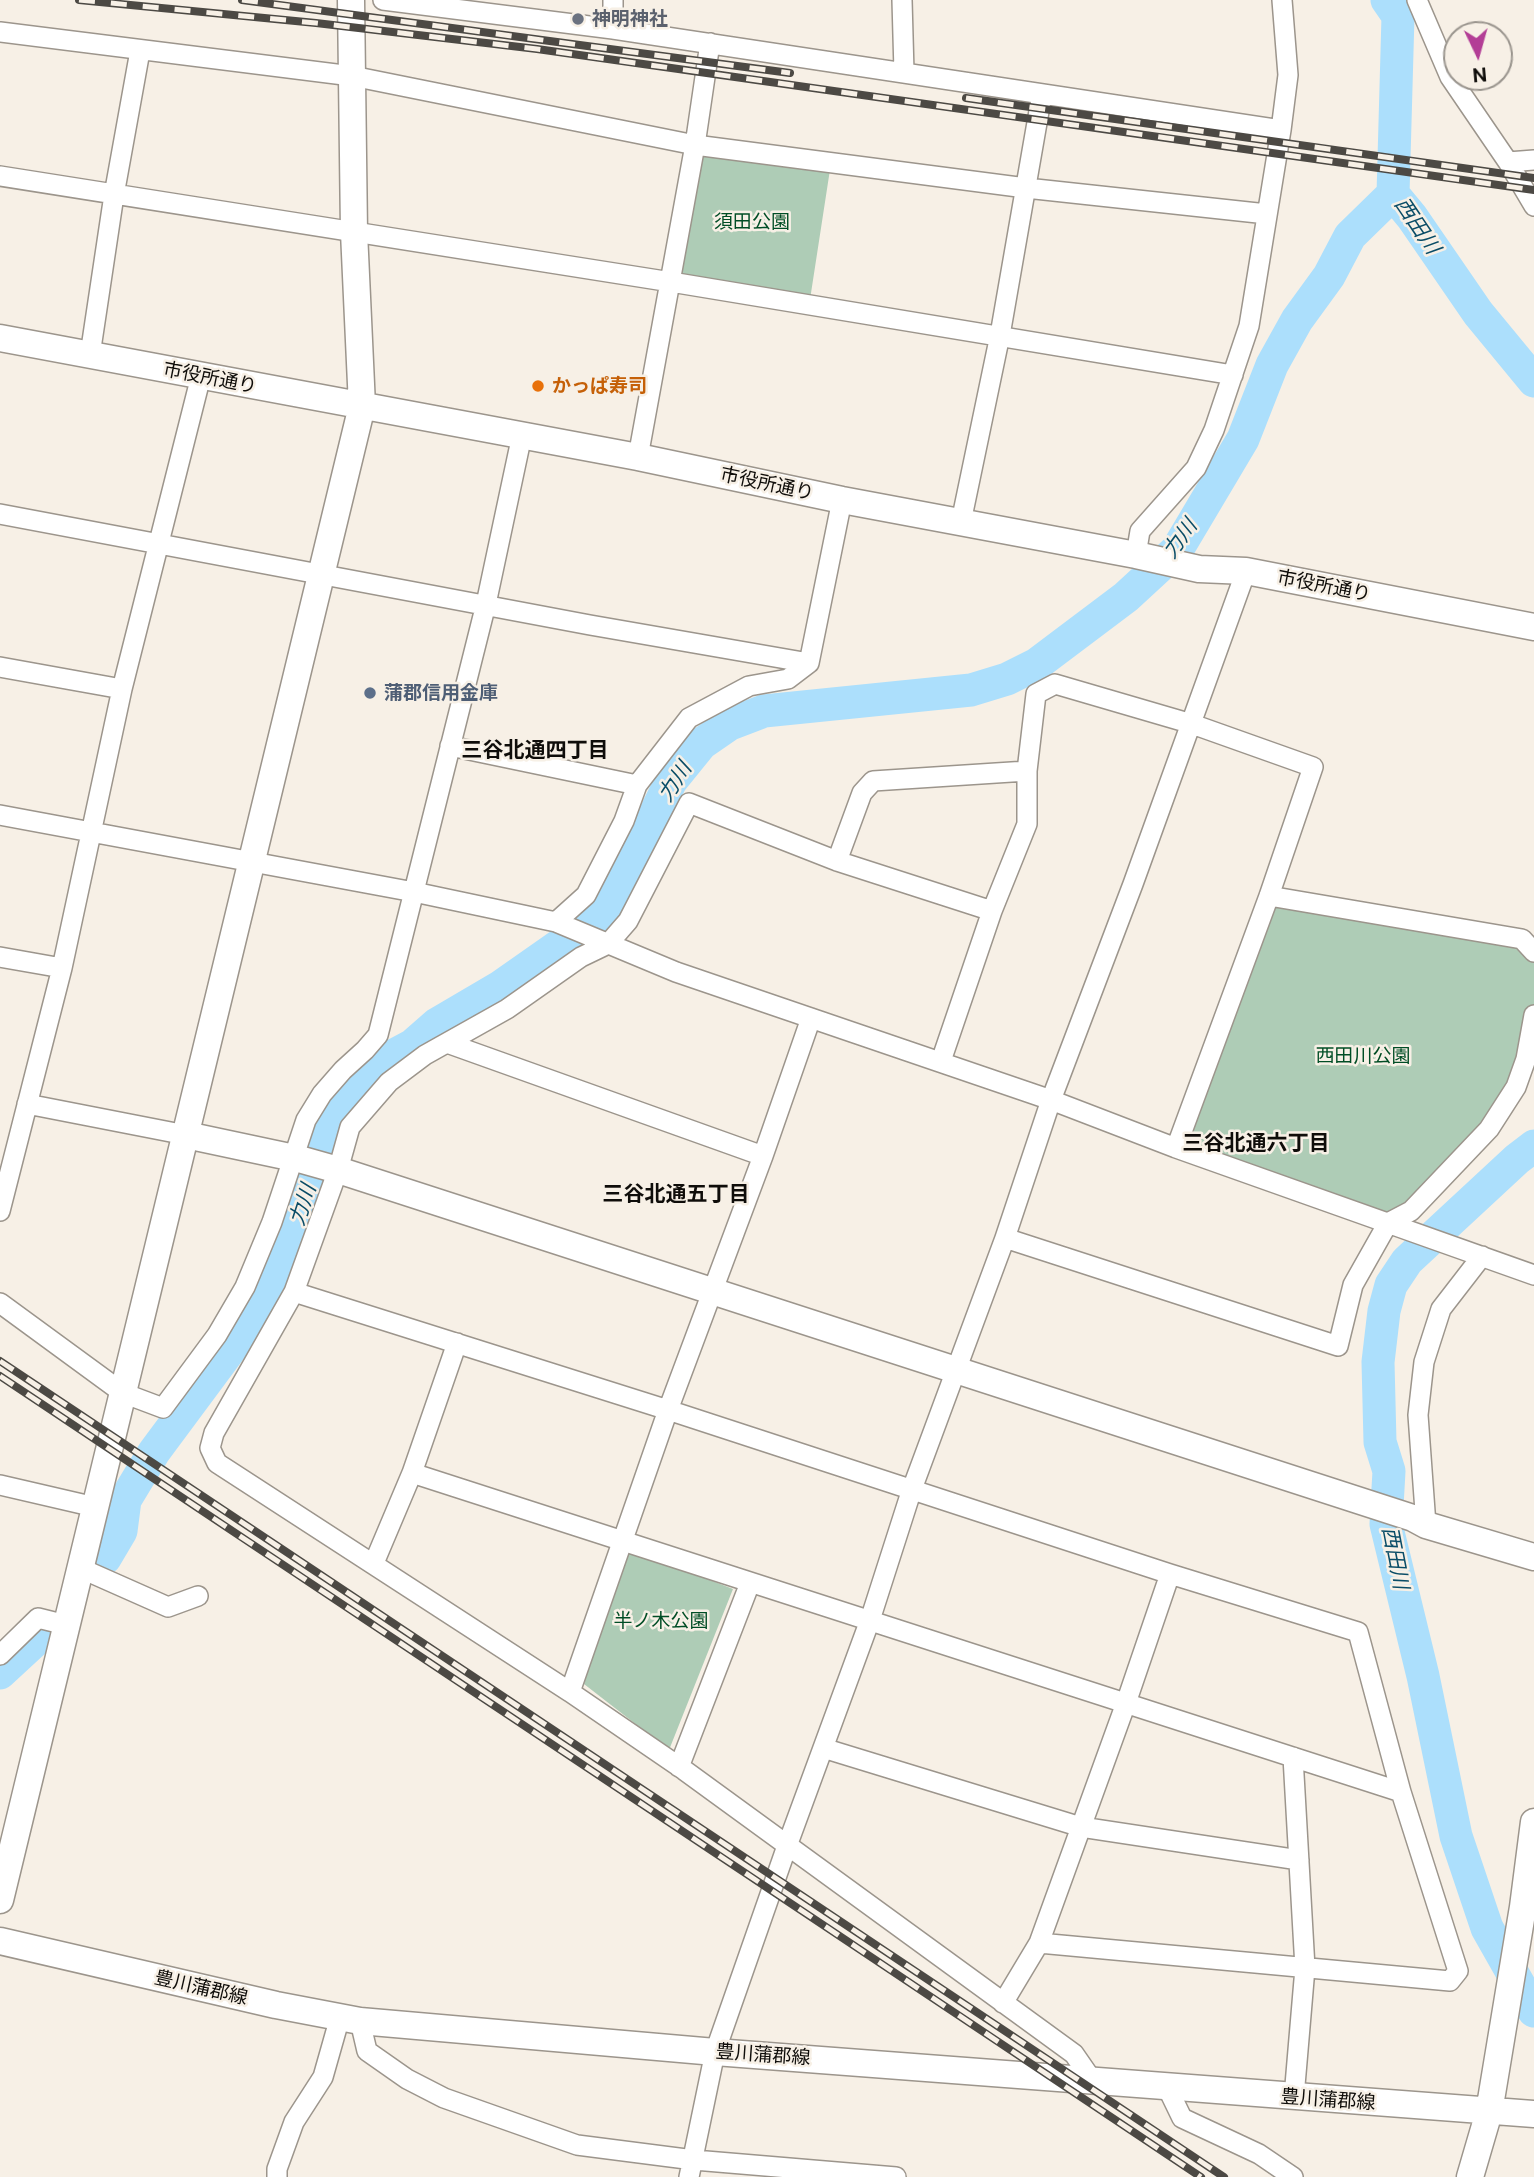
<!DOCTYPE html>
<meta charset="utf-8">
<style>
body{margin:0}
#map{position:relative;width:1534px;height:2177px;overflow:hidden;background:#f7f0e6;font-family:"Public Sans",sans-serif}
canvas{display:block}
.north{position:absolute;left:1443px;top:21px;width:70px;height:70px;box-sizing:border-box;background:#f7f0e6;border:2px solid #9a958e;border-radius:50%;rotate:175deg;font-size:19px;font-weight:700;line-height:28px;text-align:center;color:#0f0d0a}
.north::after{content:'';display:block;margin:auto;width:24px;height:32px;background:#b33e96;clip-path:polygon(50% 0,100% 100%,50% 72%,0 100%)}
</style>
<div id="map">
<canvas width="1534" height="2177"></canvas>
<div class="north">N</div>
</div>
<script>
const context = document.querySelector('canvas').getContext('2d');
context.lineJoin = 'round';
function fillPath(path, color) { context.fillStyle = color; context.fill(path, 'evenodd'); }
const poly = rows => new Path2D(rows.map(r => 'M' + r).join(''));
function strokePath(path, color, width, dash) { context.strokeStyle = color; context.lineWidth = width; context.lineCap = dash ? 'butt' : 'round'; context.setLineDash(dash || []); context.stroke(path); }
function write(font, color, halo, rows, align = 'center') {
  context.font = font + ' "Public Sans","Noto Sans JP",sans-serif'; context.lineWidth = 5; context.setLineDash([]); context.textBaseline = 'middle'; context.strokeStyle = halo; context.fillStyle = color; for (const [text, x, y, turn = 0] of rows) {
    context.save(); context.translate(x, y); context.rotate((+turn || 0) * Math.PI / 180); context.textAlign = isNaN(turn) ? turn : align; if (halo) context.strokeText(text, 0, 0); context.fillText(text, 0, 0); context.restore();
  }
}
fillPath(poly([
 [695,145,831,163,809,306,671,282],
 [1269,896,1522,939,1534,952,1534,1015,1516,1087,1388,1223,1176,1148],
 [625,1547,733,1589,669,1750,584,1684]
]), '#aeccb6');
strokePath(poly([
 [1387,0,1398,16,1393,194,1412,217,1478,313,1534,381],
 [1534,1146,1517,1159,1407,1261,1391,1285,1384,1311,1378,1362,1380,1442,1389,1471,1386,1524,1423,1676,1456,1836,1487,1928,1534,2011],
 [105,1558,121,1531,125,1500,154,1452,255,1316,287,1253,310,1189,323,1123,366,1070,413,1045,437,1024,500,987,597,919,616,894,671,781,701,744,730,724,764,711,971,690,1007,679,1037,664,1126,597,1177,550,1243,439,1272,365,1297,320,1329,276,1350,236,1393,194],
 [0,1673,39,1637]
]), '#acdffc', 33);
const street = poly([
 [383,0,613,29,1281,130],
 [613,0,613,29],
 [902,0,904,72],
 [1417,0,1450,77,1508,162,1534,206],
 [0,32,352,76,695,145,1026,188,1267,214],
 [1508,162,1534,160],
 [0,176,671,282,1233,375],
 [90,355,114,195,140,51],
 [638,457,695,145,710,43],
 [0,514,590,625,809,663],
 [961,522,1000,335,1042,94],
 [1136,555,1140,531,1196,468,1214,430,1249,326,1281,130,1288,75,1282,0],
 [0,667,122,689],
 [450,746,637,785],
 [0,815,414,892,556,922,676,972,1051,1100,1176,1148,1534,1275],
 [837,861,862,793,873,781,1027,771],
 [1269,896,1522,939,1534,952],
 [992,911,1027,824,1027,771,1036,694,1055,684,1192,724,1313,767,1269,896,1176,1148],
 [556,922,586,895,624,821,637,785,689,718,749,686,788,679,809,663,842,500],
 [0,957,62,968],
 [447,1043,763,1156],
 [941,1061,992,911,837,861,689,803,628,921,608,944,581,957,507,1009,425,1055,389,1082,350,1127,338,1170,294,1292,214,1433,210,1448,217,1463,570,1692,684,1770,1074,2054,1092,2080],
 [27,1104,186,1135],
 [0,1211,62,968,122,689,201,376],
 [1005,1238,1338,1346,1353,1285,1388,1223,1411,1211,1489,1129,1516,1087,1526,1059,1534,1015],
 [294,1292,668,1410,1170,1574,1358,1632,1401,1792,1458,1971,1450,1981,1039,1943],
 [0,1303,123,1393,163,1408,217,1335,245,1287,272,1222,306,1120,322,1094,343,1070,365,1050,378,1035,486,604,522,435],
 [412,1473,457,1343],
 [0,1485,95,1507],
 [1426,1525,1418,1415,1424,1362,1441,1309,1482,1256],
 [374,1563,412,1473,1401,1792],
 [80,1568,168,1607,198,1596],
 [0,1655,38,1618,66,1625],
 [570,1692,668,1410,763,1156,811,1018],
 [823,1748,1081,1827,1299,1860],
 [1293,1757,1305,1968,1294,2097],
 [679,1767,750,1583],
 [1003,2003,1039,1943,1126,1703,1170,1574],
 [360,2021,367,2051,407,2079,444,2098,577,2145,694,2160,896,2177],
 [1167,2087,1182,2118,1259,2154,1293,2177],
 [277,2177,277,2169,294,2122,323,2077,340,2017],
 [689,2177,715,2052,787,1846,870,1620,912,1489,1005,1238,1051,1100,1133,884,1246,571]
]);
const secondary = poly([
 [0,338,638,457,842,500,1136,555,1199,569,1246,571,1534,627],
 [186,1135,299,1159,338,1170,1413,1518,1426,1525,1534,1557],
 [0,1900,362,406,354,232,351,0],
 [0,1941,276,2005,360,2021,715,2052,1534,2114],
 [1470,2177,1489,2112,1523,1907,1534,1822]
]);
strokePath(street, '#9c958c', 22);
strokePath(secondary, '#9c958c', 29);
strokePath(street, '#fff', 19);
strokePath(secondary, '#fff', 26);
const rail = poly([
 [79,0,316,23,537,49,1534,190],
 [242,0,790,73],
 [966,98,1534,178],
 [0,1361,1224,2177],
 [0,1376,1201,2177]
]);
strokePath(rail, '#4c4944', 8);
strokePath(rail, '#f7f0e6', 5, [16]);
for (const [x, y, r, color] of [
 [578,19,7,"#6b7280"],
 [538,386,7,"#e8710a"],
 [370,693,7,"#5c6f8a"]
]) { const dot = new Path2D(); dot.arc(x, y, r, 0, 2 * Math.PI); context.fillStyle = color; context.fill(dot); strokePath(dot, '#f7f0e6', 2.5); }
write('bold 19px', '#5b616d', '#f7f0e6', [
 ["神明神社",592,19]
], 'left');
write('19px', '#004d25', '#f7f0e6', [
 ["須田公園",752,222],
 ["西田川公園",1363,1056],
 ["半ノ木公園",661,1621]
]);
write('19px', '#0f0d0a', '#f7f0e6', [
 ["市役所通り",210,378,11],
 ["市役所通り",767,484,12],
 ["市役所通り",1324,586,11],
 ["豊川蒲郡線",201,1988,13],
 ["豊川蒲郡線",763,2055,4],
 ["豊川蒲郡線",1328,2100,4]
]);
write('bold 19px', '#c56008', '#f7f0e6', [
 ["かっぱ寿司",552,386]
], 'left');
write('bold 19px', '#4e5e75', '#f7f0e6', [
 ["蒲郡信用金庫",384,693]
], 'left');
write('italic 21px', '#094c67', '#f7f0e6', [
 ["西田川",1417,226,56],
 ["力川",1180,539,-54],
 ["力川",675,782,-57],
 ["力川",303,1205,-72],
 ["西田川",1395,1558,79]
]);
write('bold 21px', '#0f0d0a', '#f7f0e6', [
 ["三谷北通四丁目",535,751],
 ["三谷北通六丁目",1256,1144],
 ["三谷北通五丁目",676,1195]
]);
</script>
